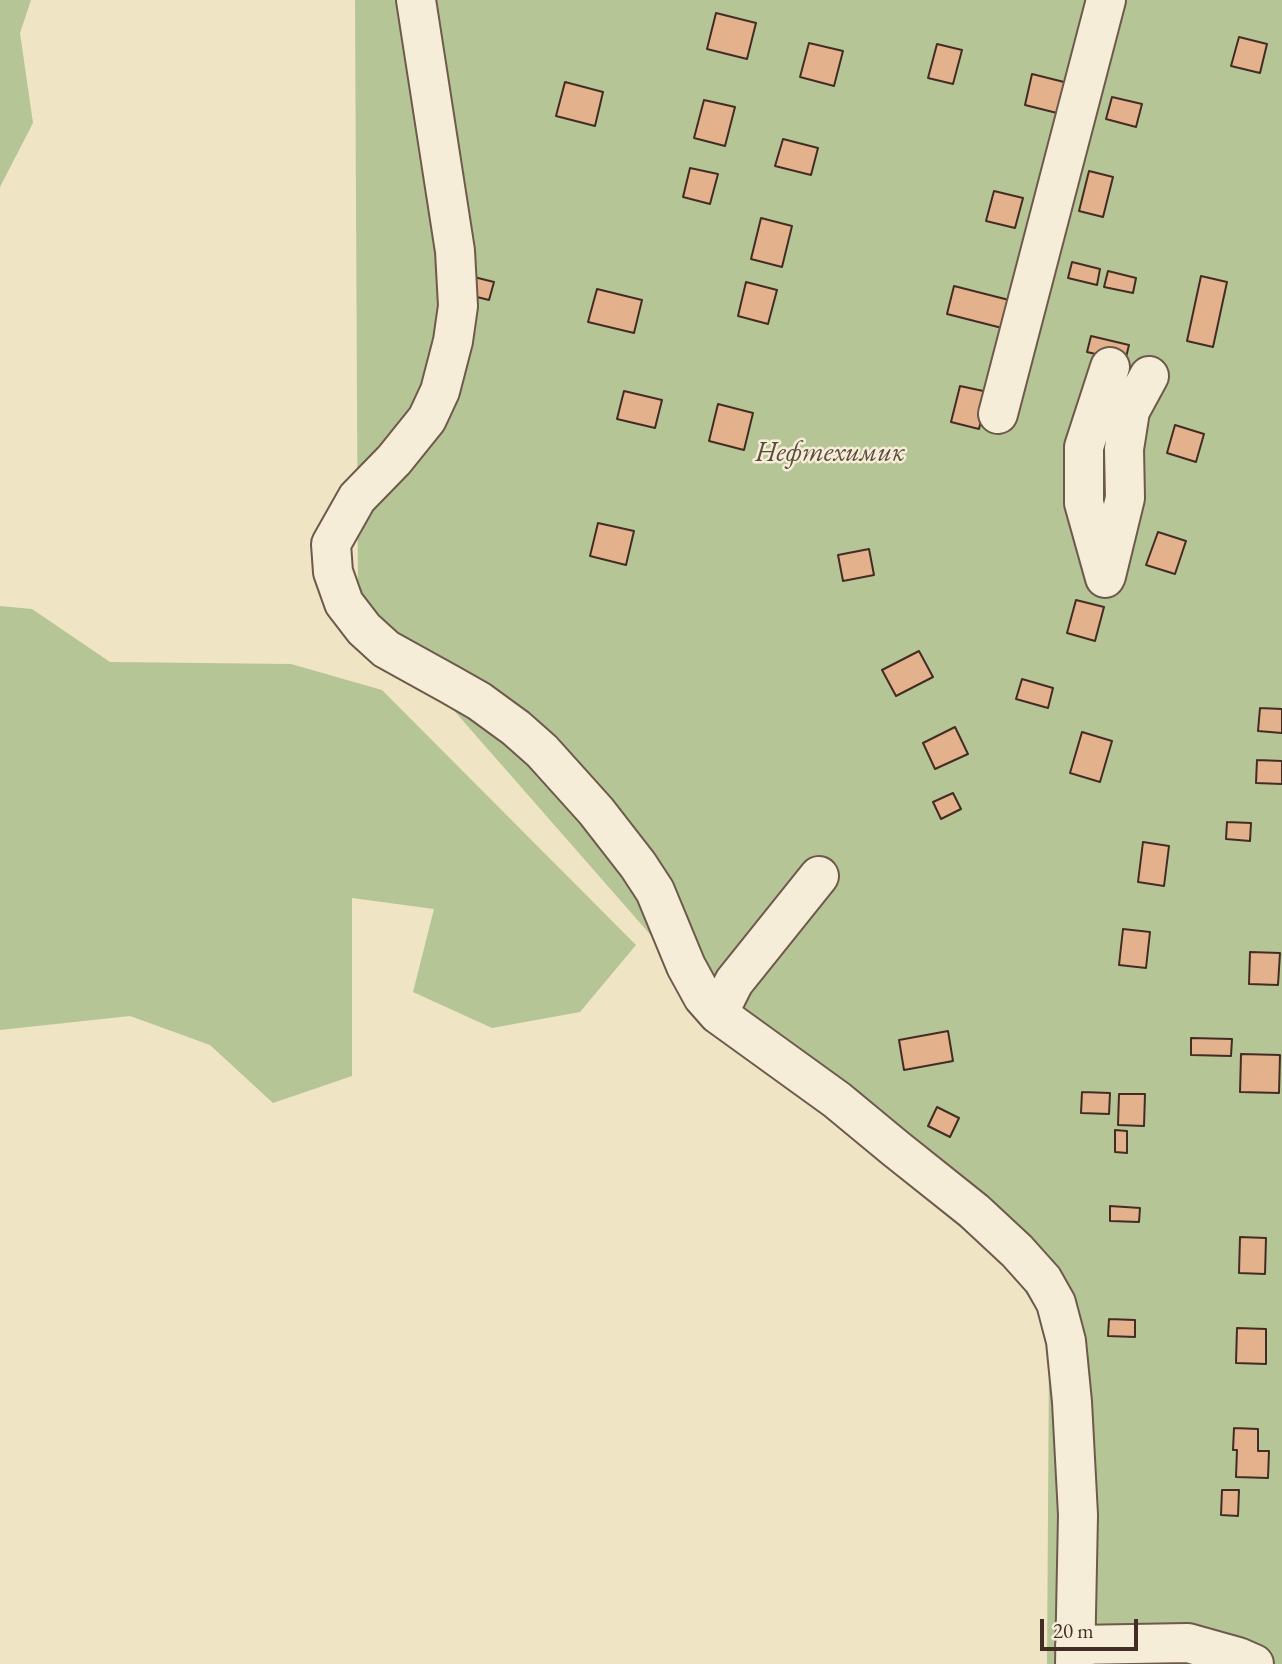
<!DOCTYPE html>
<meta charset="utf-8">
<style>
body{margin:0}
#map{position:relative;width:1282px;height:1664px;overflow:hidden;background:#efe4c3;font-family:"EB Garamond",serif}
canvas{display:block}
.scale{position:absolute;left:1040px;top:1619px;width:98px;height:32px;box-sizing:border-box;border:4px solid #432c24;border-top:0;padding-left:9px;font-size:21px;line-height:24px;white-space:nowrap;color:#432c24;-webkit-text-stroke:5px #f5edd8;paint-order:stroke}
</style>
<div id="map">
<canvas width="1282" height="1664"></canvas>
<div class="scale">20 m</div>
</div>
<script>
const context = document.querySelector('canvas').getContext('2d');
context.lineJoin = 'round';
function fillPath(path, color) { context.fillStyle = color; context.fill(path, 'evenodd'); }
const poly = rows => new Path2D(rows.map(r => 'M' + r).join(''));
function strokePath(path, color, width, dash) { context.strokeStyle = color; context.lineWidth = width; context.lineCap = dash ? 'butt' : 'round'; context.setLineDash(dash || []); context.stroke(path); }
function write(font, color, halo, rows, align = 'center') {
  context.font = font + ' "EB Garamond",serif'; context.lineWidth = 5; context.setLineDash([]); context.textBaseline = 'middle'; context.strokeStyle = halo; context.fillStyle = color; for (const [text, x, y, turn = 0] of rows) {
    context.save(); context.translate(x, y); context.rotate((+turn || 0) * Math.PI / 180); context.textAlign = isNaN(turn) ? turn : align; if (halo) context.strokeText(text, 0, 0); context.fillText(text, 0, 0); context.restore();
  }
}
fillPath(poly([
 [0,0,31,0,20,33,33,123,0,187],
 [355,0,1282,0,1282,1664,1047,1664,1049,1359,1038,1312,1011,1270,754,1053,358,601],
 [0,606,32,609,110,662,291,664,382,690,636,945,580,1012,492,1028,413,992,434,909,352,898,352,1076,273,1103,210,1045,130,1016,0,1030]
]), '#b6c596');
const building = poly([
 [716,13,756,23,747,59,707,49,716,13],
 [1239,37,1267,44,1260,73,1231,66,1239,37],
 [809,43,843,51,834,86,800,77,809,43],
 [937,44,962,50,953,84,928,78,937,44],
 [1032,74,1068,83,1061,114,1025,105,1032,74],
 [565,82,603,92,595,126,556,116,565,82],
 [1112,97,1142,104,1136,127,1106,119,1112,97],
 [704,100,735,107,725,146,694,138,704,100],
 [783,139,818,148,811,175,775,166,783,139],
 [690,168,718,174,710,204,683,197,690,168],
 [1089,171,1113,177,1103,217,1079,211,1089,171],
 [994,191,1023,198,1015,228,986,221,994,191],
 [761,218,792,226,782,267,751,259,761,218],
 [1072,262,1100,269,1097,285,1068,278,1072,262],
 [1108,271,1136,278,1133,293,1104,287,1108,271],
 [466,275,494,282,489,300,461,293,466,275],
 [1201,276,1227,282,1213,347,1187,341,1201,276],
 [746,282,777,290,768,324,738,316,746,282],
 [954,286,1009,300,1002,328,947,314,954,286],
 [597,289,642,300,634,333,588,322,597,289],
 [1091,336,1129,345,1125,361,1087,352,1091,336],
 [960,386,988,392,979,429,951,422,960,386],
 [624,391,662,400,655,428,617,419,624,391],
 [718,404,753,413,744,450,709,441,718,404],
 [1175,425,1204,434,1196,462,1167,453,1175,425],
 [598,523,634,531,626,565,590,556,598,523],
 [1158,532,1186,541,1175,574,1146,565,1158,532],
 [869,549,874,575,843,581,838,555,869,549],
 [1076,600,1104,607,1095,641,1067,633,1076,600],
 [919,651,933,677,896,696,882,670,919,651],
 [1022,679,1053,688,1048,708,1016,699,1022,679],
 [1260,708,1282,709,1282,733,1258,731,1260,708],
 [955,727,968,754,935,769,923,743,955,727],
 [1082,732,1112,741,1100,782,1070,773,1082,732],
 [1257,760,1282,761,1282,784,1256,783,1257,760],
 [953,793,961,809,941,819,933,802,953,793],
 [1227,822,1251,823,1250,841,1226,839,1227,822],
 [1143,842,1169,846,1164,886,1138,882,1143,842],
 [1123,929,1150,932,1146,968,1119,965,1123,929],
 [1250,952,1280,953,1278,985,1249,984,1250,952],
 [948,1031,953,1061,904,1070,899,1040,948,1031],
 [1191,1038,1232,1039,1231,1056,1191,1055,1191,1038],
 [1241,1054,1280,1055,1279,1093,1240,1092,1241,1054],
 [1082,1092,1110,1093,1109,1114,1081,1113,1082,1092],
 [1119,1094,1145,1094,1144,1126,1118,1125,1119,1094],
 [937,1107,959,1118,950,1137,928,1126,937,1107],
 [1115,1130,1127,1131,1127,1153,1115,1152,1115,1130],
 [1110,1206,1140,1208,1139,1222,1110,1221,1110,1206],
 [1240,1237,1266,1238,1265,1274,1239,1273,1240,1237],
 [1109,1319,1135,1320,1135,1337,1108,1336,1109,1319],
 [1237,1328,1266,1329,1266,1364,1236,1363,1237,1328],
 [1234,1428,1258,1429,1258,1451,1269,1451,1268,1478,1236,1477,1237,1450,1233,1450,1234,1428],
 [1222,1490,1239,1490,1238,1516,1221,1515,1222,1490]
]);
fillPath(building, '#e4b18d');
strokePath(building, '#432c24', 2);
const minor = poly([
 [416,0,455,251,458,306,453,341,440,391,427,419,394,460,357,498,331,544,333,572,344,603,364,629,386,649,451,685,479,701,516,728,542,751,596,811,638,865,655,891,686,966,703,997,718,1014,837,1100,895,1148,974,1211,1017,1251,1043,1280,1056,1303,1066,1341,1072,1402,1078,1515,1075,1664],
 [998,414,1106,0],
 [1106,576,1125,498,1124,449,1130,411,1149,376],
 [1105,578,1084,503,1084,447,1110,367],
 [718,1014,734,982,819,876],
 [1075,1645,1188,1643,1238,1657,1254,1664]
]);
strokePath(minor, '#6e5a4c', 42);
strokePath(minor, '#f5edd8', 38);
write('italic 28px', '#5a4b3b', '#f5edd8', [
 ["Нефтехимик",830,453]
]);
</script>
